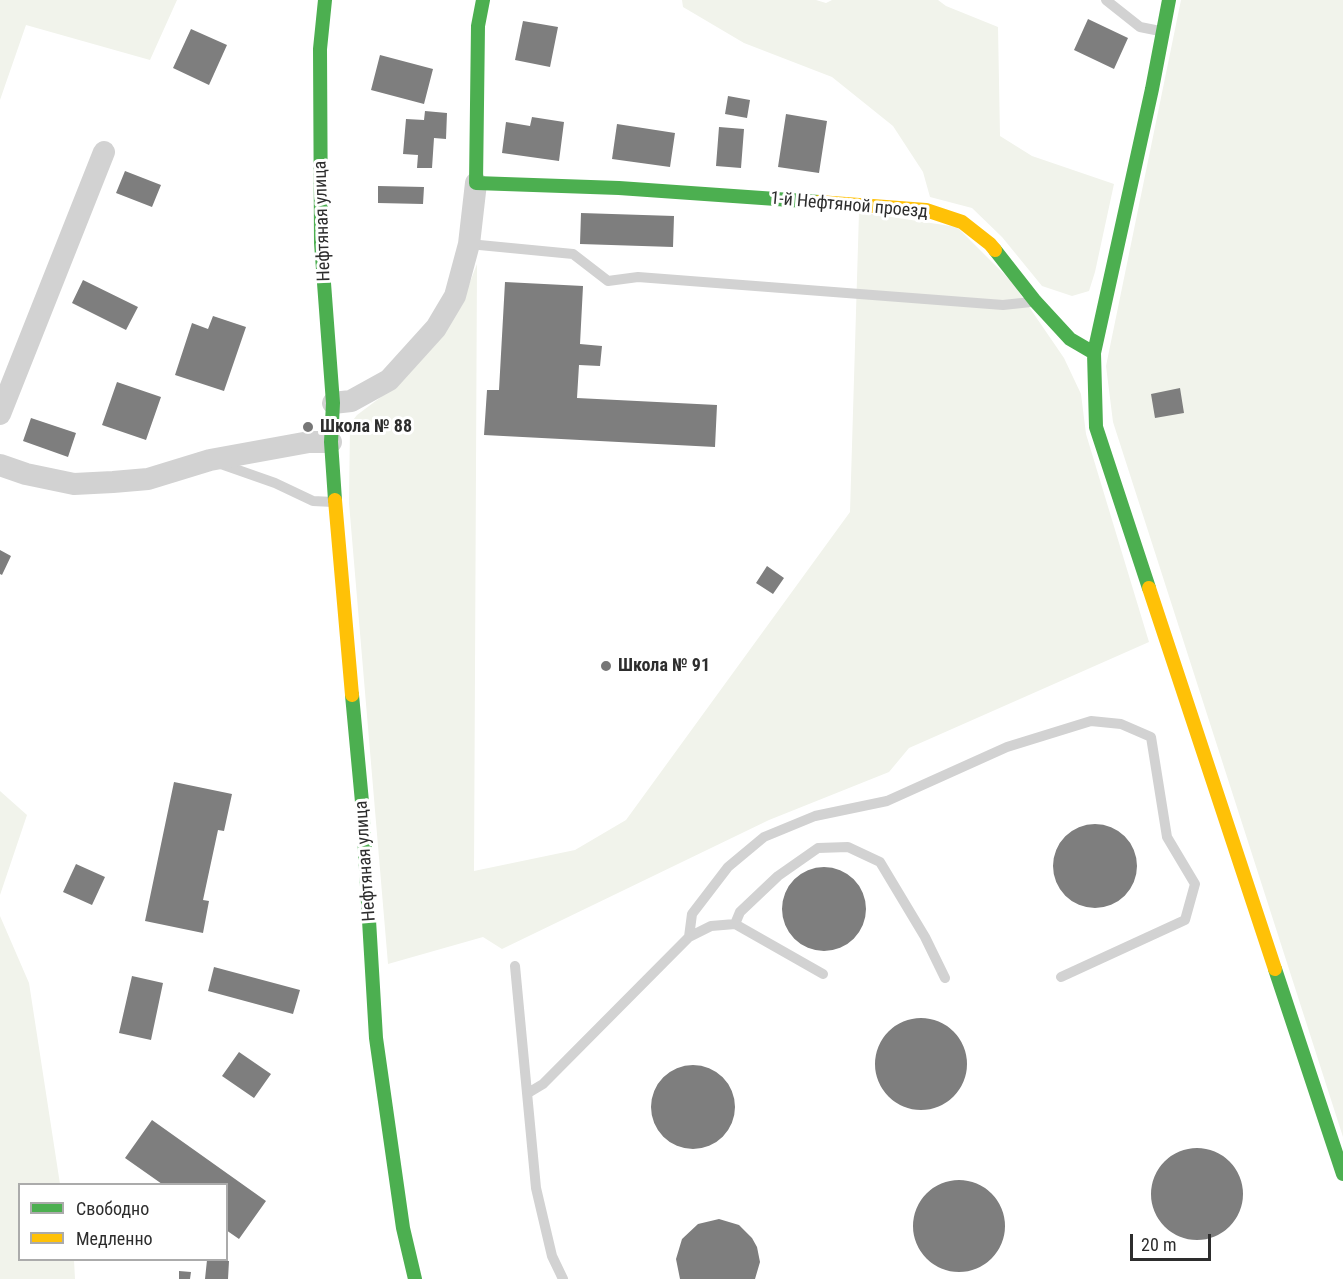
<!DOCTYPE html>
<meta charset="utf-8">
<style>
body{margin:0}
#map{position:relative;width:1343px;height:1279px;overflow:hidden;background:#fff;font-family:"Roboto Condensed",sans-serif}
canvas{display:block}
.legend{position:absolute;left:18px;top:1183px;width:210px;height:78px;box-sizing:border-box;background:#fff;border:2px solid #ababab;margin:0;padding:8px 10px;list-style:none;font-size:18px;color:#2d2d2d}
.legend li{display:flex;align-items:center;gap:12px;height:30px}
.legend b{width:30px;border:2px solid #ababab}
.scale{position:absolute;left:1130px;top:1234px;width:81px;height:27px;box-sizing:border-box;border:3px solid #2d2d2d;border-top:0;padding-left:8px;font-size:18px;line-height:21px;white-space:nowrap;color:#2d2d2d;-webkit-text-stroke:4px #fff;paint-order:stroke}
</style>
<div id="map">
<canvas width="1343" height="1279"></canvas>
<ul class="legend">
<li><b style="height:8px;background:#4caf50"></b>Свободно</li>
<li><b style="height:8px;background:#ffc107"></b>Медленно</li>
</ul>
<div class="scale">20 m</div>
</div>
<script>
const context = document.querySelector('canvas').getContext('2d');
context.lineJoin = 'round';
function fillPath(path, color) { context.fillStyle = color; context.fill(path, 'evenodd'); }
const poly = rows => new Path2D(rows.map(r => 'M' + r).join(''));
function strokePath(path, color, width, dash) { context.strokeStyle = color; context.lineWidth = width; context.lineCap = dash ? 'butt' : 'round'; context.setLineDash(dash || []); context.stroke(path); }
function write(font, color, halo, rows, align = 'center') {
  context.font = font + ' "Roboto Condensed",sans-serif'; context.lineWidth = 6; context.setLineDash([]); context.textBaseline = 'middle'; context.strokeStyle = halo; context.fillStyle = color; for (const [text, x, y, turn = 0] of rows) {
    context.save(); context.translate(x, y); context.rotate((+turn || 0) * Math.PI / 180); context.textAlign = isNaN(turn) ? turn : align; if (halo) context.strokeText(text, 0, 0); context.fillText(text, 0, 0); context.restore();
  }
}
fillPath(poly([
 [0,0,177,0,150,60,26,25,0,100],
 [682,0,816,0,826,3,832,0,938,0,946,6,998,27,1000,136,1032,156,1114,184,1095,272,1089,291,1072,296,1042,286,1002,237,972,208,930,197,923,172,893,126,832,77,744,43,683,7],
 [1181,0,1343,0,1343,1137,1113,422,1106,366],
 [859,212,957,227,1012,282,1064,358,1081,394,1086,434,1149,642,909,748,889,772,769,820,502,949,483,937,388,964,349,503,350,424,357,415,393,388,461,305,477,264,474,871,575,850,626,820,850,512],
 [0,791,27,815,0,895],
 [0,916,29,983,60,1184,20,1184,20,1260,74,1260,75,1279,0,1279]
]), '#f1f3eb');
fillPath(poly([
 [1088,19,1128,38,1114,69,1074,50],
 [523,21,558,27,550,67,515,60],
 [191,29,227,45,209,85,173,68],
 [380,55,433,69,424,104,371,90],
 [728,96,750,100,747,118,725,114],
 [425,111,447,113,446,139,434,138,432,168,417,168,418,155,403,154,406,119,424,120],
 [786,114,827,121,819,173,778,167],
 [532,117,564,122,559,161,502,153,506,122,530,126],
 [617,124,675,133,670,167,612,159],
 [719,127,744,129,741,168,716,166],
 [125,171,161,185,152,207,116,193],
 [378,186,424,187,423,204,378,203],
 [581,213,674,216,673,247,580,244],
 [83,280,138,307,126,330,72,303],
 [505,282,583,286,580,344,602,346,600,366,579,365,577,398,717,405,715,447,484,435,487,390,499,390],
 [213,316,246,327,224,391,175,375,192,323,208,329],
 [117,382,161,397,146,440,102,425],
 [1180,388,1184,413,1155,418,1151,394],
 [31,418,76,433,68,457,23,441],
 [0,550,11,556,2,575,0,574],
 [767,566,784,578,773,594,756,583],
 [174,782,232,794,224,831,218,830,203,900,209,901,203,933,145,921],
 '1053 866a42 42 0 1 1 84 0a42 42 0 1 1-84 0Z',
 [76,864,105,877,92,905,63,892],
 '782 909a42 42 0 1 1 84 0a42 42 0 1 1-84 0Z',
 [214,967,300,990,293,1014,208,991],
 [132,976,163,983,151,1040,119,1033],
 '875 1064a46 46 0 1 1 92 0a46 46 0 1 1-92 0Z',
 [239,1052,271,1074,254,1098,222,1076],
 '651 1107a42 42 0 1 1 84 0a42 42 0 1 1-84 0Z',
 [152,1120,266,1201,239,1239,226,1230,226,1184,162,1184,125,1158],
 '1151 1194a46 46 0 1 1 92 0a46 46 0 1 1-92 0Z',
 '913 1226a46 46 0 1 1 92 0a46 46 0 1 1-92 0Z',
 [719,1219,739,1225,752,1238,757,1247,760,1262,755,1279,680,1279,676,1259,682,1239,698,1224],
 [207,1260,229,1261,228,1279,205,1279],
 [179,1271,191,1272,190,1279,179,1279]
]), '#7e7e7e');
strokePath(poly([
 [1106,0,1140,27,1160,31],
 [469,244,573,254,608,281,638,277,1003,305,1031,302],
 [218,463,275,483,313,501,333,502],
 [735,924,740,912,778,876,818,848,848,847,880,862,925,937,945,978],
 [689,937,692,914,728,867,764,837,815,816,887,801,1007,747,1091,721,1121,724,1151,737,1167,837,1195,884,1185,920,1061,977],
 [515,966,536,1188,552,1256,563,1279],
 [528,1093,543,1084,689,937,711,926,735,924,823,974]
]), '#d2d2d2', 10);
strokePath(poly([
 [333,403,351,401,389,380,436,328,455,296,469,244,476,183],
 [0,414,104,152],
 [0,465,26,474,74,484,113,482,148,479,210,460,309,442,331,442]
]), '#d2d2d2', 22);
strokePath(poly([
 [325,0,320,49,321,243,333,403,331,442,335,500],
 [483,0,478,26,476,183,619,188,819,202],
 [995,250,1035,301,1070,339,1094,353],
 [1149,588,1096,427,1094,353,1152,89,1169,0],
 [352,695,362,802,376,1038,403,1228,415,1279],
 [1275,969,1343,1174]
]), '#4caf50', 14);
strokePath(poly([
 [819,202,926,210,962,222,990,244,995,250],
 [335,500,352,695],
 [1149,588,1275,969]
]), '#ffc107', 14);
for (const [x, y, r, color] of [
 [308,427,6,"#767676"],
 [606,666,6,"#767676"]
]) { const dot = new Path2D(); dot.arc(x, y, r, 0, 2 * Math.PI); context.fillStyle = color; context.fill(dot); strokePath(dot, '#fff', 2); }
write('18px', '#2d2d2d', '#fff', [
 ["1-й Нефтяной проезд",849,206,5],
 ["Нефтяная улица",323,221,-92],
 ["Нефтяная улица",366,861,-94]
]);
write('bold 18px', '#2d2d2d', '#fff', [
 ["Школа № 88",320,427],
 ["Школа № 91",618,666]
], 'left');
</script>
